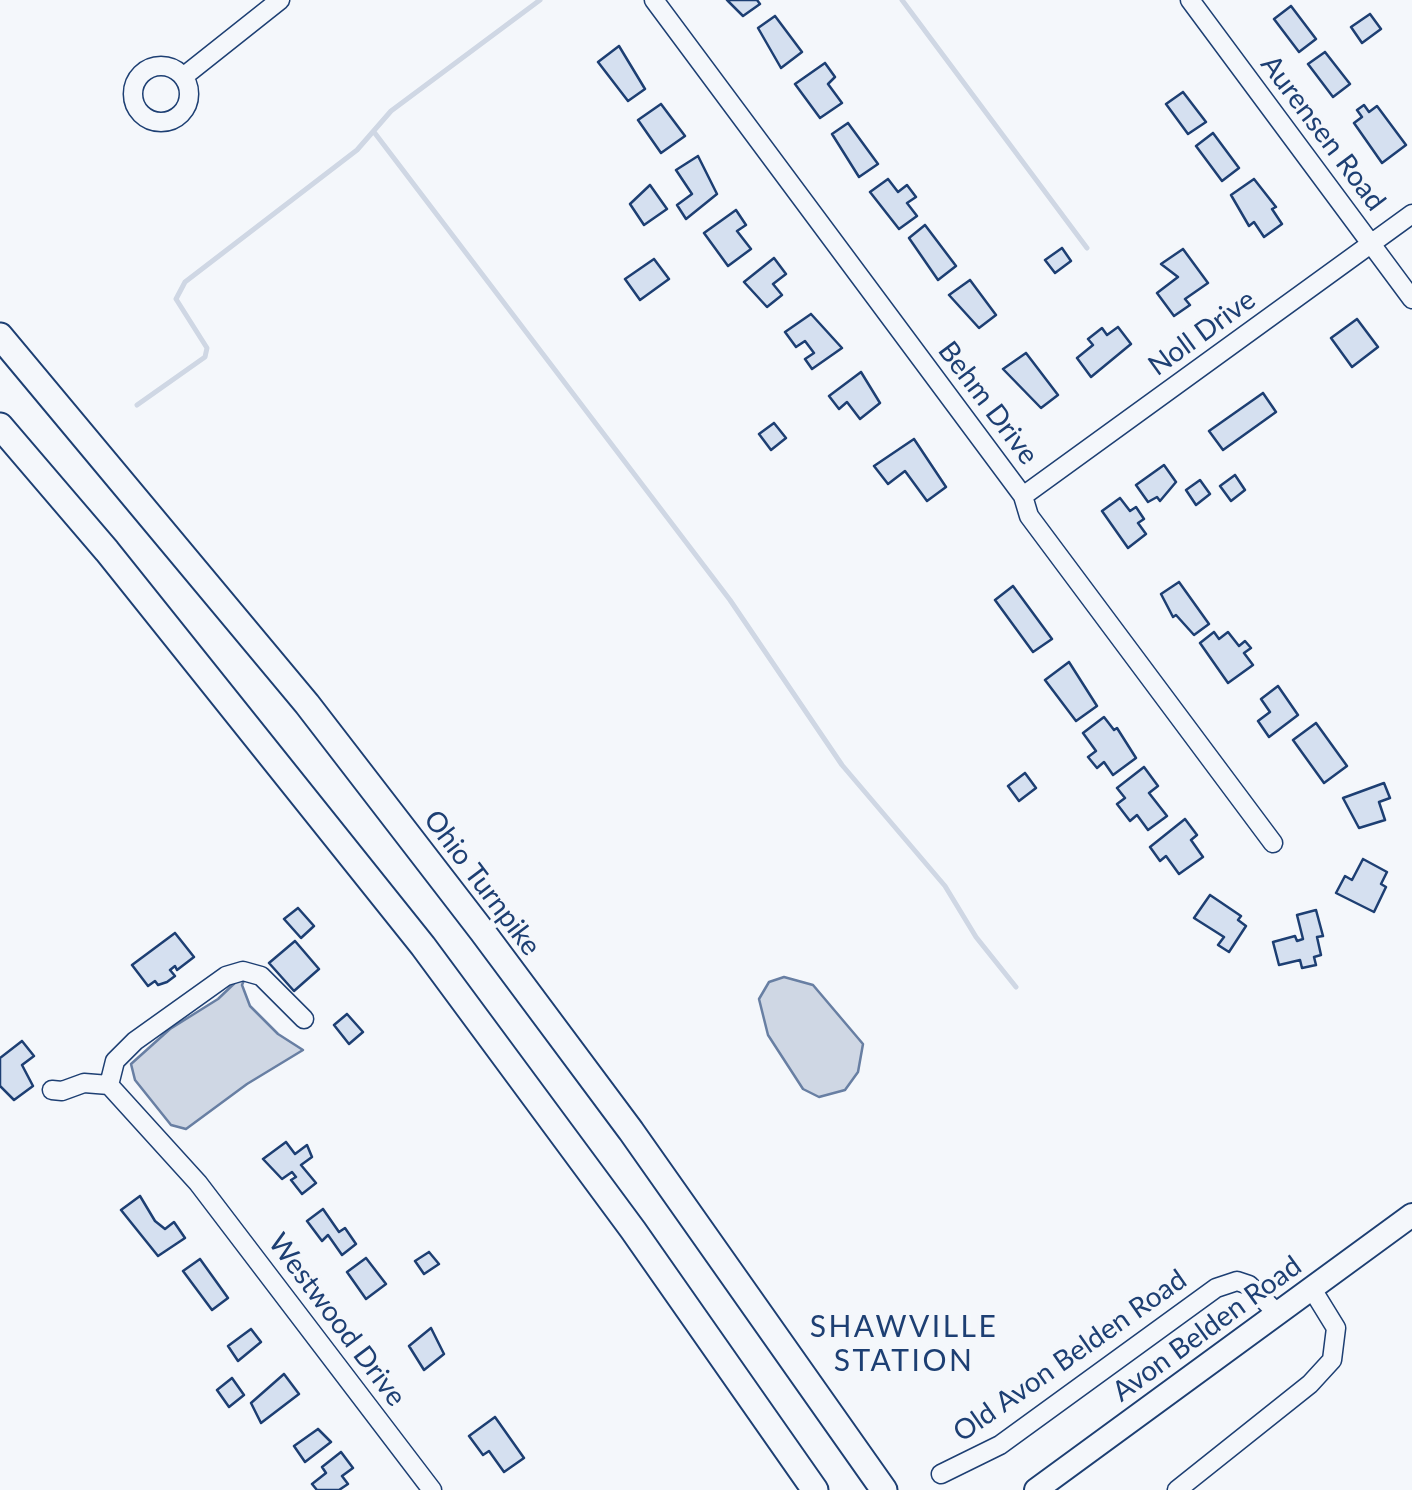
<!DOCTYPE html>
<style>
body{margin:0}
canvas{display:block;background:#f4f7fb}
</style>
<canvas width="1412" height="1490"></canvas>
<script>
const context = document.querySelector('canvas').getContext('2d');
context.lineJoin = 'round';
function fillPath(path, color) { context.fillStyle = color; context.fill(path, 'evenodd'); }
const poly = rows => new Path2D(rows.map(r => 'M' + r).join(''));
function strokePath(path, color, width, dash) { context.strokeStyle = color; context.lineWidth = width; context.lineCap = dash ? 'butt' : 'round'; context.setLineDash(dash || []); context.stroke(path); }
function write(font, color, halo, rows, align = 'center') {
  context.font = font + ' Lato,sans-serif'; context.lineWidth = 8; context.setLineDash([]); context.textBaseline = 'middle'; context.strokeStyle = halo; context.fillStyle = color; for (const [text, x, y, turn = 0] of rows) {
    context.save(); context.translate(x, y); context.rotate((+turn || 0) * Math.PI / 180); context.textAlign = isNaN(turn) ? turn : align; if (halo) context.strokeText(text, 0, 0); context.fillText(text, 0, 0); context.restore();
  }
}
const water = poly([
 [784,977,813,985,863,1044,858,1072,845,1090,819,1097,803,1089,768,1035,759,999,769,982,784,977],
 [240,978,245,978,242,985,250,1006,278,1034,303,1050,247,1084,186,1129,171,1125,135,1080,131,1064,170,1029,218,999,240,978]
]);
fillPath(water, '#cfd7e4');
strokePath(water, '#687fa3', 2.5);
strokePath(poly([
 [902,0,1087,248],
 [374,132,730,600,842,765,945,886,976,937,1016,987],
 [137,405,205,357,207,348,176,299,185,282,357,150,391,111,540,0]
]), '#cfd7e4', 5);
const building = poly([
 [727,0,757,0,760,4,743,16,727,0],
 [1291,6,1316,39,1299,52,1274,19,1291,6],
 [1370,14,1381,29,1362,43,1351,27,1370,14],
 [775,16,802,52,781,68,758,28,775,16],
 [619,46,645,89,628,101,598,62,619,46],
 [1325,52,1350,84,1333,97,1308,64,1325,52],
 [825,63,835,77,828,84,842,103,820,118,795,84,825,63],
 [1183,92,1206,122,1188,134,1166,104,1183,92],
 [661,104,685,136,661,153,638,120,661,104],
 [1364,105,1369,112,1377,106,1406,145,1382,163,1354,123,1362,117,1357,110,1364,105],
 [848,123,878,164,859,177,832,134,848,123],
 [1213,133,1239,168,1222,181,1196,146,1213,133],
 [698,156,717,194,686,219,677,205,692,194,676,170,698,156],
 [888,179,898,192,907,185,916,197,907,203,917,216,899,229,870,192,888,179],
 [1254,179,1276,207,1272,209,1282,224,1264,237,1254,222,1249,226,1231,195,1254,179],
 [650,185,667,209,644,225,630,204,650,185],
 [736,210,746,225,737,231,751,249,728,266,704,233,736,210],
 [925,225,956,266,938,280,909,238,925,225],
 [1062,248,1071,261,1055,273,1045,260,1062,248],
 [1183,249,1208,283,1185,299,1190,305,1174,316,1157,293,1178,277,1161,264,1183,249],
 [774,258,786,274,773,284,782,295,767,307,744,282,774,258],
 [654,259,669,279,640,300,625,279,654,259],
 [970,280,996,315,979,328,949,295,970,280],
 [811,314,842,348,812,369,805,359,814,353,805,341,796,347,785,332,811,314],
 [1357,319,1378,347,1352,367,1331,338,1357,319],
 [1118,327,1131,344,1091,377,1077,358,1093,345,1088,339,1102,328,1107,335,1118,327],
 [1026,353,1058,395,1041,408,1003,369,1026,353],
 [861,372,880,403,860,419,847,402,839,409,829,396,861,372],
 [1263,393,1276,412,1223,450,1209,431,1263,393],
 [774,423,786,438,771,450,759,434,774,423],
 [914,439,946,487,927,501,905,471,888,484,874,466,914,439],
 [1164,465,1176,482,1160,501,1157,497,1148,502,1136,485,1164,465],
 [1235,475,1245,490,1231,501,1220,486,1235,475],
 [1200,480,1210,494,1196,505,1186,490,1200,480],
 [1120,498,1130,511,1136,507,1144,519,1138,523,1146,534,1128,548,1102,511,1120,498],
 [1179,582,1209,624,1194,635,1176,615,1173,617,1161,594,1179,582],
 [1013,586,1052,639,1033,652,995,600,1013,586],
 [1214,632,1219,639,1228,632,1239,646,1245,641,1251,648,1244,653,1253,665,1228,683,1200,643,1214,632],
 [1069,662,1097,706,1076,721,1045,680,1069,662],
 [1278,686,1298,715,1269,737,1258,721,1270,712,1261,699,1278,686],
 [1104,717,1114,730,1117,728,1136,758,1113,775,1104,762,1097,768,1088,757,1096,751,1083,733,1104,717],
 [1316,723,1347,766,1324,783,1293,740,1316,723],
 [1144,767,1158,786,1149,793,1167,816,1148,830,1137,815,1130,821,1117,804,1125,798,1117,788,1144,767],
 [1025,773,1036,788,1019,801,1008,786,1025,773],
 [1384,783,1390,798,1379,802,1385,820,1359,828,1343,798,1384,783],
 [1185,819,1197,835,1191,840,1203,857,1179,874,1166,856,1160,861,1150,847,1185,819],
 [1363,859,1387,872,1381,884,1386,887,1374,912,1336,893,1345,876,1352,880,1363,859],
 [1210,895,1241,916,1238,920,1246,926,1229,952,1218,945,1224,937,1194,918,1210,895],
 [298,908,314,926,301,938,284,919,298,908],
 [1316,910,1323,936,1317,937,1321,955,1314,957,1316,965,1302,968,1300,960,1279,965,1273,942,1295,936,1297,941,1303,939,1297,915,1316,910],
 [175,933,194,957,177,970,175,966,170,970,175,976,167,982,158,985,155,981,148,986,132,965,175,933],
 [295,941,319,969,294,991,269,963,295,941],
 [347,1014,363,1032,349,1044,334,1025,347,1014],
 [22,1041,34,1056,22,1065,33,1086,14,1100,0,1086,0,1058,22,1041],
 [286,1142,295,1154,307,1145,312,1157,301,1165,316,1183,302,1194,291,1180,296,1177,292,1172,282,1179,263,1159,286,1142],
 [140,1196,155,1221,165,1229,174,1222,185,1238,158,1256,121,1210,140,1196],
 [323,1209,339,1232,345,1228,356,1244,342,1255,328,1235,322,1241,307,1221,323,1209],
 [429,1252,439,1264,424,1274,415,1261,429,1252],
 [366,1258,386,1284,366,1299,347,1272,366,1258],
 [200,1259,228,1298,212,1310,183,1271,200,1259],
 [431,1328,444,1354,424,1370,409,1346,431,1328],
 [251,1329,261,1342,238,1361,228,1346,251,1329],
 [284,1374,299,1394,261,1423,251,1403,284,1374],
 [232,1378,244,1395,229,1407,217,1390,232,1378],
 [495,1417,524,1458,504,1472,489,1451,483,1455,469,1436,495,1417],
 [318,1429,331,1442,305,1462,294,1446,318,1429],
 [341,1452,353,1468,342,1476,348,1484,339,1490,317,1490,312,1484,326,1473,322,1467,341,1452]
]);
fillPath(building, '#d5e0f0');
strokePath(building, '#1d3f73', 2.5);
const minor = poly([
 [654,0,1023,496,1029,516,1273,843],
 [1190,0,1412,299],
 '133 94a28 28 0 1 1 56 0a28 28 0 1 1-56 0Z',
 [183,77,280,0],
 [1023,496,1412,214],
 [109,1085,115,1061,135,1041,226,976,243,971,261,976,304,1019],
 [52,1090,62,1091,84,1083,109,1085,198,1183,432,1490],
 [941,1474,1000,1445,1216,1288,1237,1281,1249,1285,1278,1314],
 [1177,1490,1310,1384,1332,1360,1336,1328,1312,1289]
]);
const major = poly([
 [1036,1490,1412,1215]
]);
const highway = poly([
 [0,336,307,704,482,931,631,1131,884,1490],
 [0,426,107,551,423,946,633,1230,815,1490]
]);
strokePath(minor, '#1d3f73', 21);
strokePath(major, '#1d3f73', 26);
strokePath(highway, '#1d3f73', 29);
strokePath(minor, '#f4f7fb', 18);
strokePath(major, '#f4f7fb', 22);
strokePath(highway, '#f4f7fb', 25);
write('28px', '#1d3f73', '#f4f7fb', [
 ["Aurensen Road",1323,133,53],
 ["Noll Drive",1202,333,-36],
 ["Behm Drive",988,403,53],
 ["Ohio Turnpike",482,883,53],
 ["Westwood Drive",337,1320,53],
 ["Avon Belden Road",1207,1329,-36],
 ["Old Avon Belden Road",1070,1356,-35]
]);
context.letterSpacing = '2.5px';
write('30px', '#1d3f73', '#f4f7fb', [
 ["SHAWVILLE",904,1327],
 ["STATION",904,1361]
]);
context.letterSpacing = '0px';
</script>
